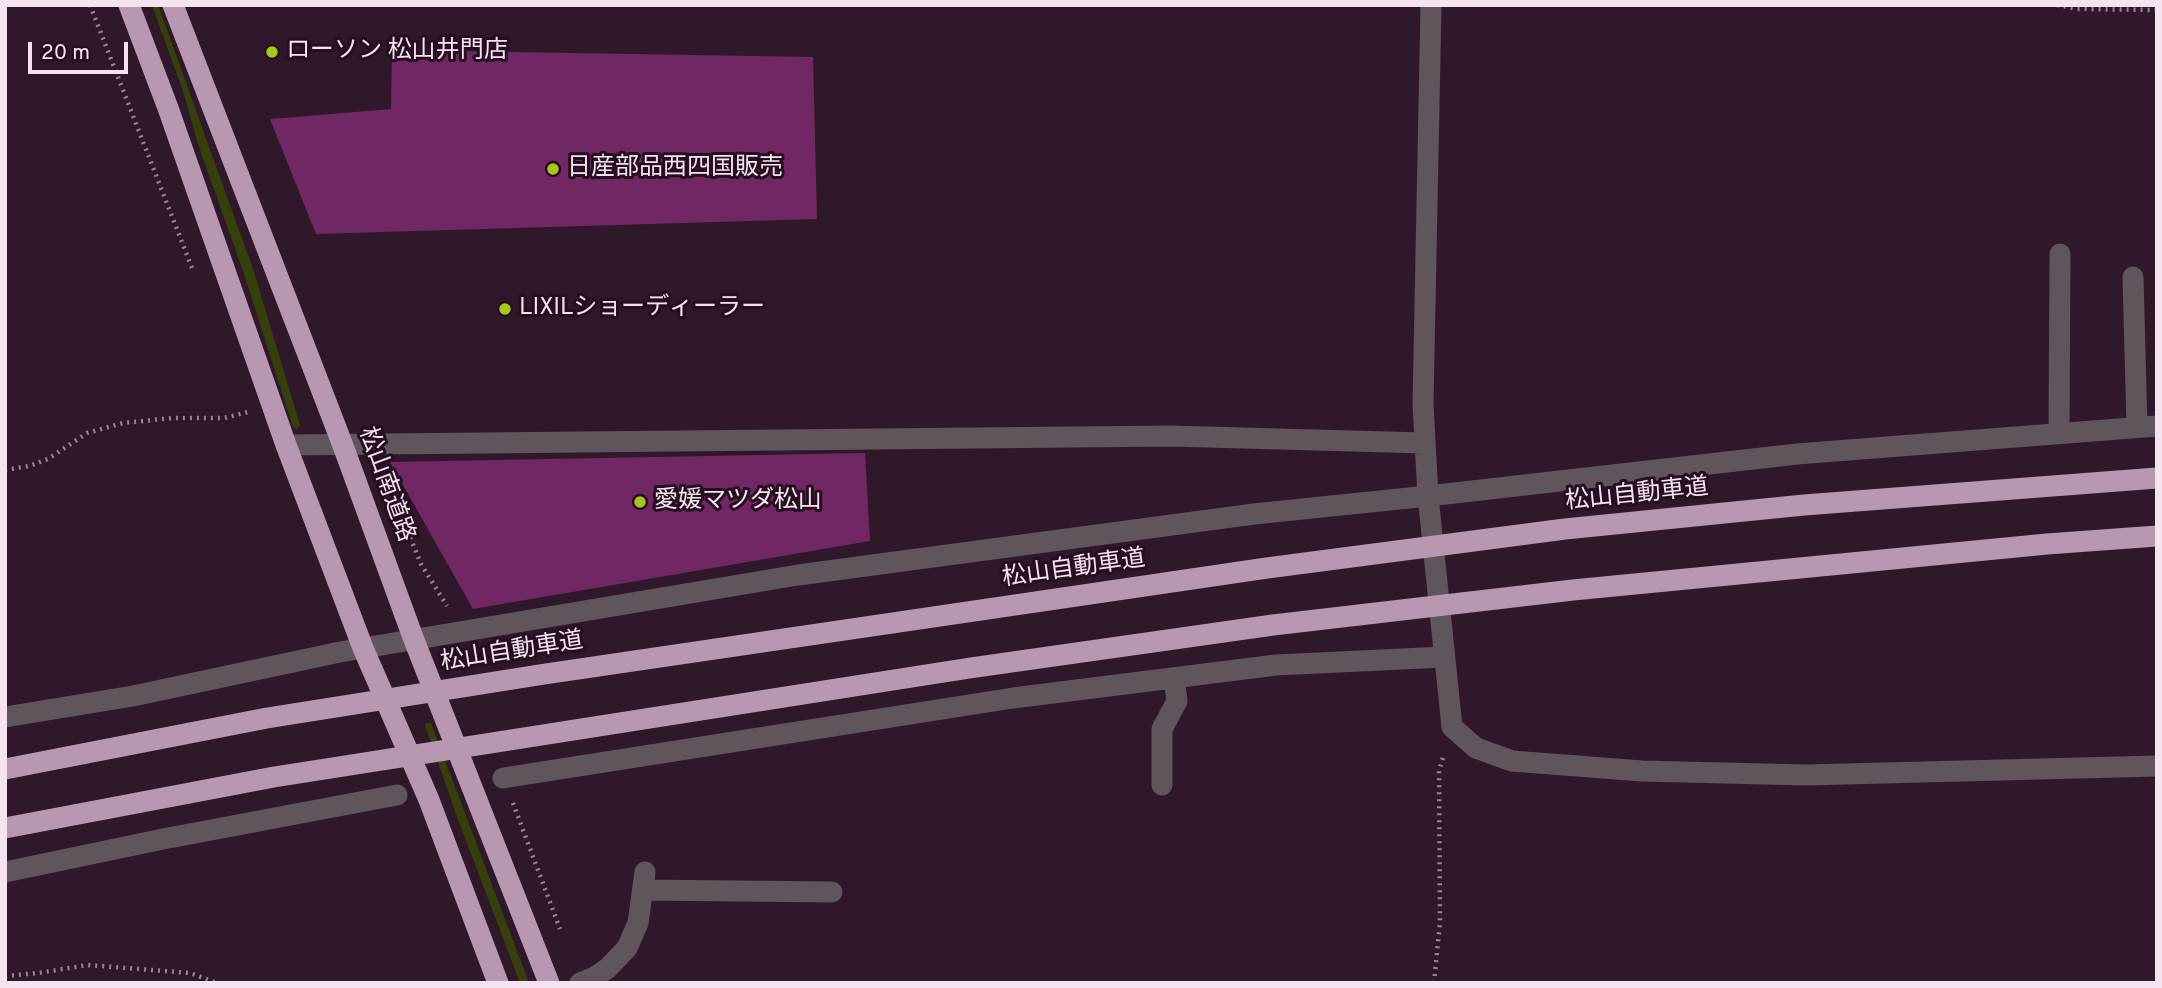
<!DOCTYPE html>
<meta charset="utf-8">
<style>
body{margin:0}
#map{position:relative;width:2162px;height:988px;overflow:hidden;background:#30182b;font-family:Overpass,sans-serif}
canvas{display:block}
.frame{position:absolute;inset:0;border:7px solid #f5e4f0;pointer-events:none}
.scale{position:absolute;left:28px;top:42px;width:100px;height:32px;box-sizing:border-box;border:4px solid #f5e4f0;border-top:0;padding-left:9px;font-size:21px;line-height:24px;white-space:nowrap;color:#f5e4f0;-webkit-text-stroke:5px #260f21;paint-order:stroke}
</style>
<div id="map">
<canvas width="2162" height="988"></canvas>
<div class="frame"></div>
<div class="scale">20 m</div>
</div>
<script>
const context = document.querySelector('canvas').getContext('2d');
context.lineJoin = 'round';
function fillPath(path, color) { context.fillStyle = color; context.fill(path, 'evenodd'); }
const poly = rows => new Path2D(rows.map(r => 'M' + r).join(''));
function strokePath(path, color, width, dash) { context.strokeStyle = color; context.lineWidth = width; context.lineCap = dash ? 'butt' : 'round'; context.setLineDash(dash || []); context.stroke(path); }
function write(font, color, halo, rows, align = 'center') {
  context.font = font + ' Overpass,"Noto Sans JP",sans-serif'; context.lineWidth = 6; context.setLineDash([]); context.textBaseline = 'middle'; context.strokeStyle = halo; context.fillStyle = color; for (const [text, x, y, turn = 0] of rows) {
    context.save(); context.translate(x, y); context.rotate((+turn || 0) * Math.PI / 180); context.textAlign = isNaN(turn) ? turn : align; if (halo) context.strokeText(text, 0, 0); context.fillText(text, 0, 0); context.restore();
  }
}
fillPath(poly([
 [152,5,158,5,253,269,300,425,297,429,293,427,243,271,198,144,184,94],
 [427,723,431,723,529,983,520,983,456,814,425,725]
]), '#364109');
fillPath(poly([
 [392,50,813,57,817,219,316,234,270,119,391,109],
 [865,453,870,541,473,609,390,462]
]), '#702764');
strokePath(poly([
 [90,5,192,268],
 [2057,5,2077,9,2157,10],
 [5,470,29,466,48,459,87,433,123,423,173,418,224,418,248,412],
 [397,505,421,564,447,606],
 [513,803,560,929],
 [5,976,38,973,88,965,190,973,217,983],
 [1434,983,1440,922,1439,771,1444,754]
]), '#988493', 4.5, [2, 5]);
strokePath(poly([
 [1431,5,1423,404,1428,496,1452,727,1476,748,1512,761,1642,771,1806,775,2157,766],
 [2133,277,2137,427],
 [2059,432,2060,254],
 [286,445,1171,436,1424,443],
 [5,717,133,696,340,652,798,575,1254,514,1428,496,1797,454,2157,426],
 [503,778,1013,698,1276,665,1444,657],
 [1162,785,1162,729,1177,701,1174,678],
 [5,872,163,839,397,795],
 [643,890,832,892],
 [580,983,595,977,608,968,627,948,638,923,645,872]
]), '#60545d', 21);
strokePath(poly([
 [129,5,168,108,286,445,363,648,429,800,498,983],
 [173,5,342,443,414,640,549,983],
 [5,769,267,718,545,674,1267,568,1565,529,1804,505,2157,478],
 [5,828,274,777,970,668,1273,625,1573,590,2047,544,2157,536]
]), '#b898b0', 21);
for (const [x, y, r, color] of [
 [272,52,7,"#a8c71d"],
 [553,169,7,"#a8c71d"],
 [505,309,7,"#a8c71d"],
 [640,502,7,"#a8c71d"]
]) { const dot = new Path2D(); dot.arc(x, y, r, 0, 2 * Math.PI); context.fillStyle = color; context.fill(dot); strokePath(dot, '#260f21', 2.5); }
write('24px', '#f5e4f0', '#260f21', [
 ["ローソン 松山井門店",286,52],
 ["日産部品西四国販売",567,169],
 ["LIXILショーディーラー",519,309],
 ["愛媛マツダ松山",654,502]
], 'left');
write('24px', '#f5e4f0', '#260f21', [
 ["松山南道路",385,485,70],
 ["松山自動車道",1637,496,-6],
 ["松山自動車道",1074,570,-8],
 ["松山自動車道",512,653,-9]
]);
</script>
